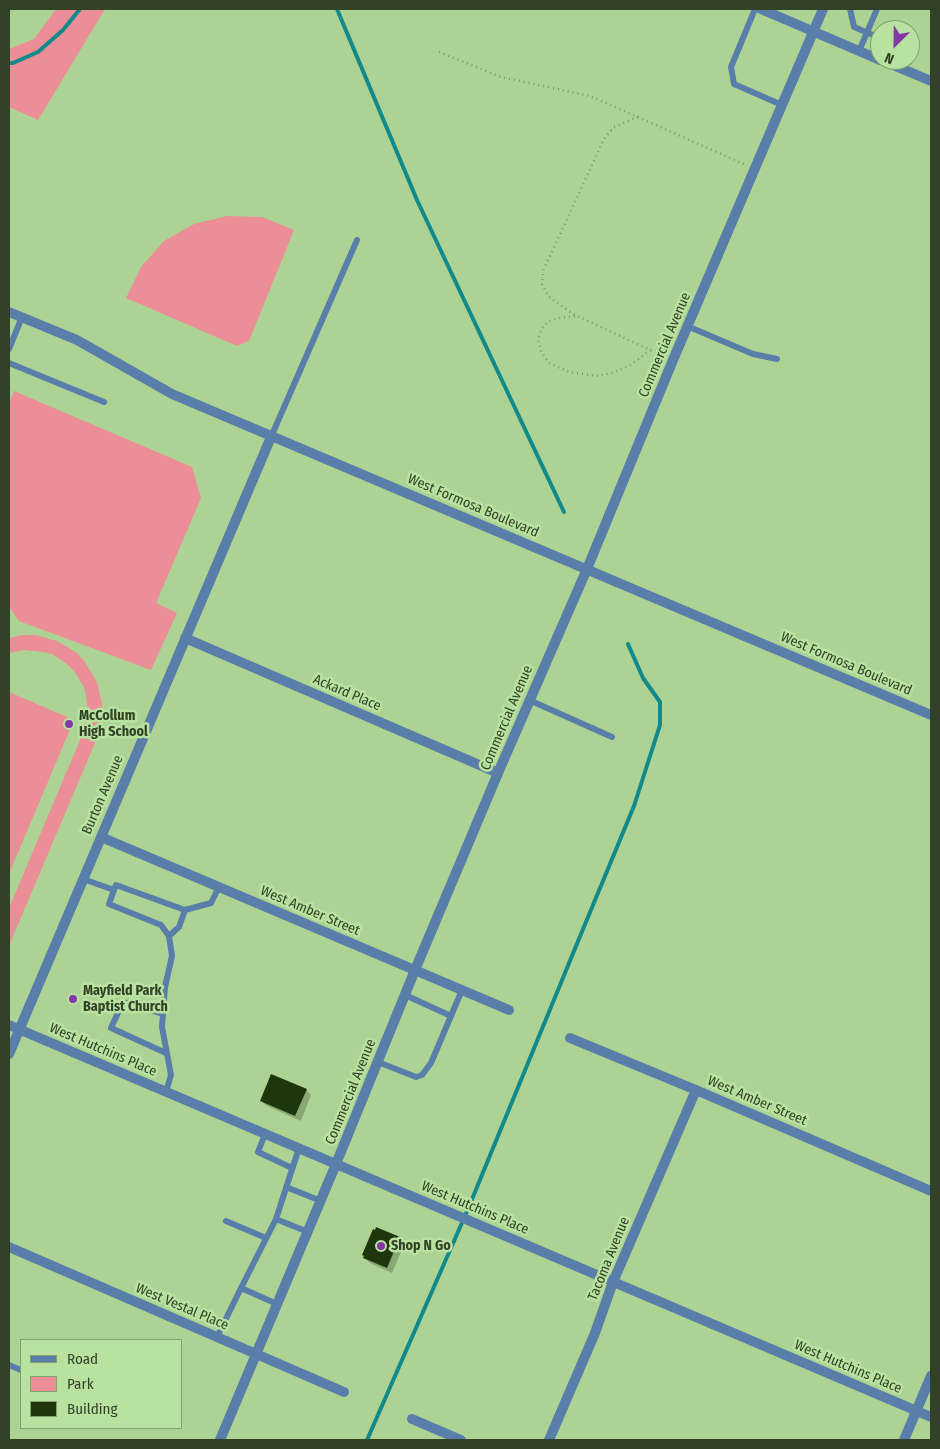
<!DOCTYPE html>
<style>
body{margin:0}
#map{position:relative;width:940px;height:1449px;overflow:hidden;background:#acd393;font-family:"Fira Sans Condensed",sans-serif}
canvas{display:block}
.frame{position:absolute;inset:0;border:10px solid #324227;pointer-events:none}
.legend{position:absolute;left:20px;top:1339px;width:162px;height:90px;box-sizing:border-box;background:#b9e1a0;border:1px solid #83a170;margin:0;padding:6px 9px;list-style:none;font-size:15px;color:#324227}
.legend li{display:flex;align-items:center;gap:10px;height:25px}
.legend b{width:25px;border:1px solid #83a170}
.north{position:absolute;left:870px;top:20px;width:50px;height:50px;box-sizing:border-box;background:#b9e1a0;border:1px solid #83a170;border-radius:50%;rotate:203deg;font-size:14px;font-weight:700;line-height:20px;text-align:center;color:#324227}
.north::after{content:'';display:block;margin:auto;width:18px;height:22px;background:#8537a8;clip-path:polygon(50% 0,100% 100%,50% 72%,0 100%)}
</style>
<div id="map">
<canvas width="940" height="1449"></canvas>
<div class="frame"></div>
<ul class="legend">
<li><b style="height:6px;background:#597eaa"></b>Road</li>
<li><b style="height:14px;background:#eb8e97"></b>Park</li>
<li><b style="height:14px;background:#1f360c"></b>Building</li>
</ul>
<div class="north">N</div>
</div>
<script>
const context = document.querySelector('canvas').getContext('2d');
context.lineJoin = 'round';
function fillPath(path, color) { context.fillStyle = color; context.fill(path, 'evenodd'); }
const poly = rows => new Path2D(rows.map(r => 'M' + r).join(''));
function strokePath(path, color, width, dash) { context.strokeStyle = color; context.lineWidth = width; context.lineCap = dash ? 'butt' : 'round'; context.setLineDash(dash || []); context.stroke(path); }
function write(font, color, halo, rows, align = 'center') {
  context.font = font + ' "Fira Sans Condensed",sans-serif'; context.lineWidth = 5; context.setLineDash([]); context.textBaseline = 'middle'; context.strokeStyle = halo; context.fillStyle = color; for (const [text, x, y, turn = 0] of rows) {
    context.save(); context.translate(x, y); context.rotate((+turn || 0) * Math.PI / 180); context.textAlign = isNaN(turn) ? turn : align; if (halo) context.strokeText(text, 0, 0); context.fillText(text, 0, 0); context.restore();
  }
}
fillPath(poly([
 [56,9,105,9,38,120,9,107,9,49,34,39],
 [227,216,262,217,294,230,249,341,237,346,126,298,141,267,164,241,194,224],
 [14,391,192,467,201,498,156,603,177,613,151,670,19,621,9,607,9,404],
 [23,635,35,635,57,641,77,653,85,662,97,682,102,704,102,716,97,738,9,946,9,908,83,733,88,714,86,696,84,687,74,671,67,664,52,654,43,652,24,650,9,653,9,638],
 [9,692,74,720,9,874]
]), '#eb8e97');
fillPath(poly([
 [306,1090,311,1095,301,1121,267,1106,261,1101],
 [400,1238,405,1243,392,1273,370,1263,365,1258]
]), '#0003');
strokePath(poly([
 [337,9,417,200,564,512],
 [9,63,13,63,38,52,63,30,80,9],
 [367,1440,468,1209,581,934,634,806,660,725,660,702,643,678,628,644]
]), '#118a89', 4);
fillPath(poly([
 [271,1074,307,1089,295,1116,260,1101],
 [376,1227,400,1237,387,1268,363,1258,364,1256,362,1255,373,1229,375,1230]
]), '#1f360c');
strokePath(poly([
 [439,52,501,77,590,96,746,165],
 [638,117,614,127,604,139,543,271,542,284,548,296,573,314,663,356],
 [575,316,559,318,549,321,542,328,538,339,541,351,549,363,569,372,599,376,615,372,631,365,650,350]
]), '#7c9a69', 2.5, [1, 4]);
strokePath(poly([
 [755,9,731,67,734,84,782,105],
 [850,9,854,27,880,38],
 [859,51,877,9],
 [687,326,753,354,777,359],
 [9,349,22,317],
 [9,363,104,402],
 [271,437,357,240],
 [529,700,612,737],
 [83,879,114,890,109,904,161,925,169,936,172,956,165,987,162,1027,171,1075,166,1092],
 [114,890,116,885,185,910,211,903,219,887],
 [169,936,179,927,185,910],
 [405,995,451,1016],
 [163,1014,123,1002,111,1028,166,1053],
 [378,1062,416,1077,422,1075,431,1063,462,990],
 [265,1134,258,1152,292,1168],
 [299,1148,276,1219,308,1232],
 [286,1187,321,1201],
 [276,1219,241,1288,277,1304],
 [226,1221,266,1238],
 [217,1337,241,1288],
 [9,1365,21,1370]
]), '#597eaa', 6);
strokePath(poly([
 [761,9,880,60],
 [881,60,931,81],
 [9,312,77,340,172,394,931,715],
 [185,638,498,773],
 [101,837,509,1010],
 [570,1038,696,1090,931,1191],
 [9,1054,271,437],
 [9,1247,344,1392],
 [412,1419,461,1440],
 [549,1440,595,1333,613,1282,696,1090],
 [904,1440,931,1376]
]), '#597eaa', 10);
strokePath(poly([
 [9,1025,931,1417],
 [220,1440,336,1164,415,970,498,773,587,569,673,360,823,9]
]), '#597eaa', 10);
for (const [x, y, r, color] of [
 [69,724,5,"#8537a8"],
 [73,999,5,"#8537a8"],
 [381,1246,5,"#8537a8"]
]) { const dot = new Path2D(); dot.arc(x, y, r, 0, 2 * Math.PI); context.fillStyle = color; context.fill(dot); strokePath(dot, '#b9e1a0', 2); }
write('14px', '#324227', '#b9e1a0', [
 ["Commercial Avenue",665,345,-67],
 ["West Formosa Boulevard",473,506,23],
 ["West Formosa Boulevard",846,664,23],
 ["Ackard Place",347,693,23],
 ["Commercial Avenue",507,718,-67],
 ["Burton Avenue",103,795,-67],
 ["West Amber Street",310,911,23],
 ["West Hutchins Place",103,1050,23],
 ["Commercial Avenue",351,1092,-68],
 ["West Amber Street",757,1101,23],
 ["West Hutchins Place",475,1208,23],
 ["Tacoma Avenue",609,1259,-68],
 ["West Vestal Place",182,1307,23],
 ["West Hutchins Place",848,1367,23]
]);
write('bold 14px', '#324227', '#b9e1a0', [
 ["McCollum",79,716],
 ["High School",79,732],
 ["Mayfield Park",83,991],
 ["Baptist Church",83,1007],
 ["Shop N Go",391,1246]
], 'left');
</script>
